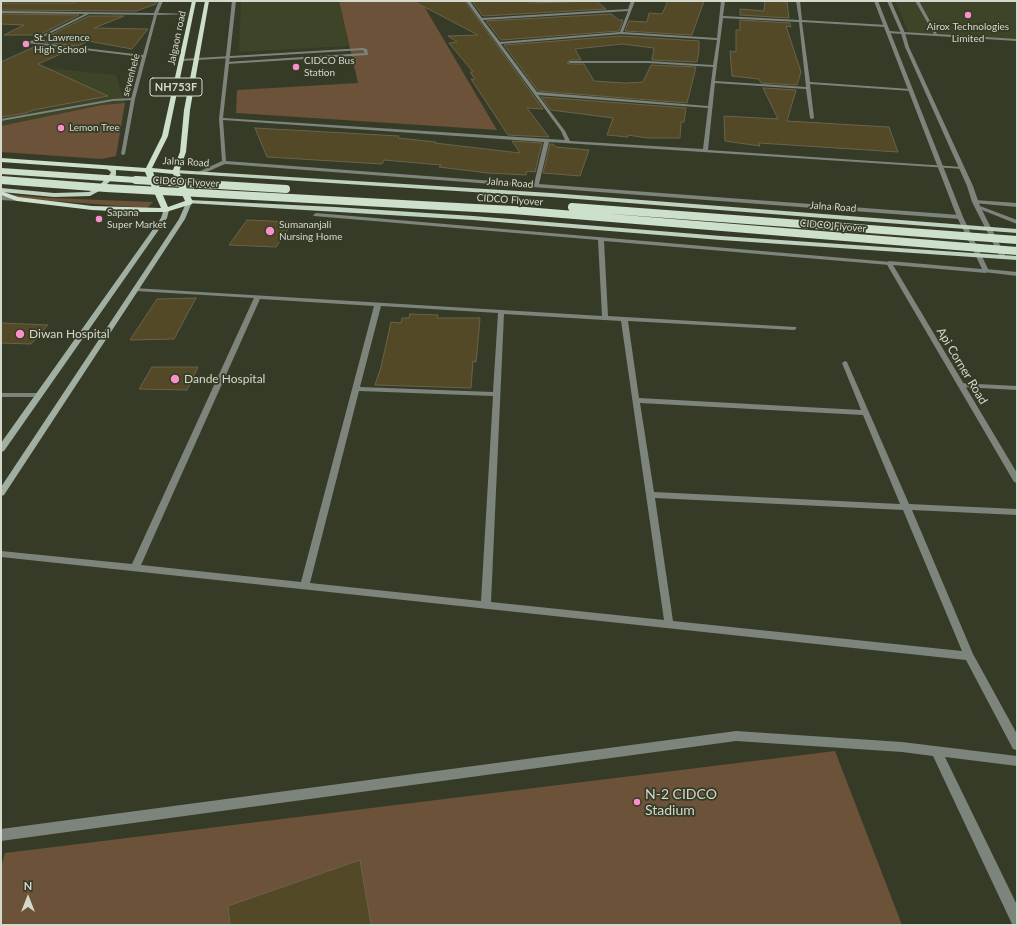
<!DOCTYPE html>
<style>
body{margin:0}
#map{position:relative;width:1018px;height:926px;overflow:hidden;background:#353b26;font-family:Lato,sans-serif}
canvas{display:block}
.frame{position:absolute;inset:0;border:2px solid #d5d9cc;pointer-events:none}
.north{position:absolute;left:8px;top:878px;width:40px;height:40px;-webkit-text-stroke:3px #353b26;paint-order:stroke;rotate:0deg;font-size:11px;font-weight:700;line-height:16px;text-align:center;color:#d5d9cc}
.north::after{content:'';display:block;margin:auto;width:14px;height:18px;background:#d5d9cc;clip-path:polygon(50% 0,100% 100%,50% 72%,0 100%)}
</style>
<div id="map">
<canvas width="1018" height="926"></canvas>
<div class="frame"></div>
<div class="north">N</div>
</div>
<script>
const context = document.querySelector('canvas').getContext('2d');
context.lineJoin = 'round';
function fillPath(path, color) { context.fillStyle = color; context.fill(path, 'evenodd'); }
const poly = rows => new Path2D(rows.map(r => 'M' + r).join(''));
function strokePath(path, color, width, dash) { context.strokeStyle = color; context.lineWidth = width; context.lineCap = dash ? 'butt' : 'round'; context.setLineDash(dash || []); context.stroke(path); }
function write(font, color, halo, rows, align = 'center') {
  context.font = font + ' Lato,sans-serif'; context.lineWidth = 3.5; context.setLineDash([]); context.textBaseline = 'middle'; context.strokeStyle = halo; context.fillStyle = color; for (const [text, x, y, turn = 0] of rows) {
    context.save(); context.translate(x, y); context.rotate((+turn || 0) * Math.PI / 180); context.textAlign = isNaN(turn) ? turn : align; if (halo) context.strokeText(text, 0, 0); context.fillText(text, 0, 0); context.restore();
  }
}
fillPath(poly([
 [260,1,339,1,349,46,239,52,241,2],
 [895,1,1017,1,1017,40,909,33],
 [1,63,116,75,125,103,116,156,102,159,1,152]
]), '#3d4428');
fillPath(poly([
 [339,1,421,1,497,130,236,113,237,90,358,83],
 [125,103,116,156,102,159,1,152,1,126,102,105],
 [1,194,50,198,153,202,147,208,1,197],
 [835,751,902,925,1,925,1,867,5,853]
]), '#6b5238');
const building = poly([
 [76,1,157,1,156,4,136,11,1,10,1,3,74,3,76,1],
 [413,1,465,1,543,109,527,108,549,137,508,135,471,79,475,79,470,72,473,72,449,43,457,42,448,36,478,35,413,1],
 [472,1,528,1,530,3,596,1,606,9,483,16,472,1],
 [668,1,704,1,692,35,625,31,629,21,647,22,649,13,662,14,668,1],
 [765,1,787,2,789,18,740,15,740,9,764,11,765,1],
 [1,14,79,15,39,35,4,35,24,25,1,24,1,14],
 [611,14,619,20,623,20,619,31,501,40,486,21,611,14],
 [89,16,124,16,94,28,148,29,132,49,88,41,78,46,44,42,58,35,50,35,89,16],
 [740,20,790,23,791,27,786,26,801,72,797,85,761,83,759,79,732,76,730,51,736,52,736,30,740,30,740,20],
 [621,36,699,41,699,51,697,62,652,60,654,48,622,44,575,49,581,60,570,60,567,63,570,64,584,64,594,81,625,83,643,82,651,65,696,67,687,103,538,91,504,45,621,36],
 [36,46,70,50,38,64,108,96,33,110,26,113,1,117,1,62,36,46],
 [763,88,796,90,787,121,889,127,898,152,759,143,760,146,725,141,724,116,778,119,763,88],
 [541,97,686,108,684,122,681,122,680,138,647,138,628,135,628,137,607,135,613,118,551,110,541,97],
 [255,128,399,136,398,138,436,142,435,143,520,153,512,141,542,143,535,172,527,171,526,175,488,173,439,167,441,165,384,160,382,164,267,157,255,128],
 [550,144,553,144,556,147,589,150,580,176,543,173,550,144],
 [247,220,293,222,276,247,229,245,247,220],
 [196,298,174,339,130,340,157,299,196,298],
 [410,314,438,315,437,318,480,318,477,353,476,362,473,361,471,388,375,385,381,367,391,322,401,323,402,318,409,318,410,314],
 [1,323,48,325,31,344,1,343,1,323],
 [152,367,198,367,187,390,139,389,152,367],
 [360,860,371,925,230,925,228,906,360,860]
]);
fillPath(building, '#534927');
strokePath(building, '#6a634c', 1);
fillPath(poly([
 [915,1,919,1,937,34,1017,39,1017,41,887,33,888,31,934,34,915,1],
 [363,48,367,49,368,55,227,64,226,62,365,53,363,50,181,61,179,60,181,59,363,48],
 [133,98,134,98,134,100,113,101,1,121,1,119,113,99,133,98],
 [975,200,1017,203,1017,207,973,203,973,201,975,200]
]), '#7c847c');
fillPath(poly([
 [159,1,163,1,158,13,193,14,157,15,135,99,125,154,123,155,121,154,131,99,142,57,27,43,85,14,1,13,1,11,154,13,159,1],
 [89,14,154,15,143,55,33,42,89,14],
 [232,1,236,1,223,118,565,140,561,131,466,1,470,1,482,18,628,9,631,1,635,1,623,32,717,38,721,1,725,1,723,16,799,20,796,1,800,1,802,20,887,25,886,27,802,22,810,82,910,89,911,91,810,84,814,118,812,119,810,118,806,89,715,83,708,150,962,167,964,167,964,169,549,142,539,184,960,215,963,217,960,219,225,164,202,174,198,174,198,172,222,161,219,119,232,1],
 [628,11,620,32,500,42,483,20,628,11],
 [723,18,799,22,806,87,715,81,723,18],
 [621,34,717,40,713,65,648,61,570,61,568,62,570,63,648,63,713,67,708,106,537,92,501,44,621,34],
 [538,95,708,108,703,149,570,141,565,131,538,95],
 [223,120,544,142,534,184,226,161,223,120],
 [1,196,17,197,20,199,17,201,1,200,1,196],
 [316,213,891,262,891,264,889,265,604,241,608,316,796,327,796,329,794,330,628,321,639,398,861,410,842,363,845,361,847,362,909,504,1017,509,1017,515,912,510,973,654,1017,734,1017,750,1013,749,966,660,1,557,1,551,132,564,254,298,136,291,133,289,134,288,602,316,598,240,314,216,313,215,316,213],
 [260,299,374,306,301,582,141,565,260,299],
 [381,306,498,313,493,392,360,387,381,306],
 [504,314,621,321,664,620,491,602,504,314],
 [359,391,493,396,481,601,310,583,359,391],
 [640,403,863,415,900,504,654,492,640,403],
 [655,498,903,510,962,651,673,621,655,498],
 [986,269,1017,272,1017,276,984,272,984,270,986,269],
 [958,383,1017,386,1017,390,961,387,957,385,958,383],
 [1,393,38,393,42,395,38,397,1,397,1,393],
 [736,731,902,742,1017,756,1017,766,945,757,1017,905,1017,925,1012,924,933,756,902,752,736,741,1,841,1,829,736,731]
]), '#7c847c');
fillPath(poly([
 [874,1,878,1,963,217,989,271,986,273,893,265,1017,473,1017,483,1014,482,886,263,889,261,982,269,957,217,874,1],
 [887,1,891,1,905,33,909,47,973,186,980,206,1017,220,1017,224,982,210,1006,257,1005,258,1000,257,972,202,967,186,905,47,901,33,887,1]
]), '#7c847c');
fillPath(poly([
 [187,201,192,202,185,219,4,495,1,496,1,487,179,219,187,201],
 [164,209,169,210,167,218,4,451,1,452,1,443,161,218,164,209]
]), '#a1afa2');
fillPath(poly([
 [107,167,111,167,116,170,116,175,101,190,90,196,54,197,1,192,1,188,54,193,89,192,97,188,110,174,111,172,107,169,107,167],
 [176,170,551,193,1017,229,1017,233,551,197,174,173,174,171,176,170],
 [189,200,335,207,473,216,721,236,1017,256,1017,260,721,240,473,220,187,203,186,202,189,200]
]), '#bfd1bf');
fillPath(poly([
 [192,1,196,1,168,136,152,168,173,170,180,152,184,110,205,1,209,1,190,110,186,152,179,172,193,202,192,204,166,212,131,212,92,210,17,201,1,195,1,191,18,197,92,206,161,208,145,172,1,162,1,158,146,168,162,136,192,1],
 [153,172,173,174,185,201,168,207,153,172]
]), '#cce0cc');
strokePath(poly([
 [1,171,151,181],
 [1,180,8,181]
]), '#cce0cc', 6);
strokePath(poly([
 [1,180,106,188,513,210,1017,251],
 [136,180,286,189],
 [572,207,1017,240]
]), '#cce0cc', 8);
for (const [x, y, r, color] of [
 [968,15,4,"#f990ca"],
 [26,44,4,"#f990ca"],
 [296,67,4,"#f990ca"],
 [61,128,4,"#f990ca"],
 [99,219,4,"#f990ca"],
 [270,231,5,"#f990ca"],
 [20,334,5,"#f990ca"],
 [175,379,5,"#f990ca"],
 [637,802,4,"#f990ca"]
]) { const dot = new Path2D(); dot.arc(x, y, r, 0, 2 * Math.PI); context.fillStyle = color; context.fill(dot); strokePath(dot, '#353b26', 1.5); }
write('10px', '#d5d9cc', '#353b26', [
 ["Airox Technologies",968,27,"center"],
 ["Limited",968,39,"center"],
 ["St. Lawrence",34,38],
 ["High School",34,50],
 ["CIDCO Bus",304,61],
 ["Station",304,73],
 ["Lemon Tree",69,128],
 ["Sapana",107,213],
 ["Super Market",107,225],
 ["Sumananjali",279,225],
 ["Nursing Home",279,237]
], 'left');
write('10px', '#d5d9cc', '#353b26', [
 ["Jalgaon road",177,38,-78],
 ["sevenhele",131,75,-75],
 ["Jalna Road",186,162,3],
 ["CIDCO Flyover",186,182,3],
 ["Jalna Road",510,183,4],
 ["CIDCO Flyover",510,200,4],
 ["Jalna Road",833,207,4],
 ["CIDCO Flyover",833,226,5]
]);
for (const [x, y, w] of [
 [176,87,52]
]) { const box = new Path2D(); box.roundRect(x - w / 2, y - 9, w, 18, 3); context.fillStyle = '#353b26'; context.fill(box); strokePath(box, '#d5d9cc', 1); }
write('bold 11px', '#d5d9cc', null, [
 ["NH753F",176,87]
]);
write('12px', '#d5d9cc', '#353b26', [
 ["Diwan Hospital",29,334],
 ["Dande Hospital",184,379]
], 'left');
write('12px', '#d5d9cc', '#353b26', [
 ["Api Corner Road",962,366,59]
]);
write('14px', '#d5d9cc', '#353b26', [
 ["N-2 CIDCO",645,794],
 ["Stadium",645,810]
], 'left');
</script>
